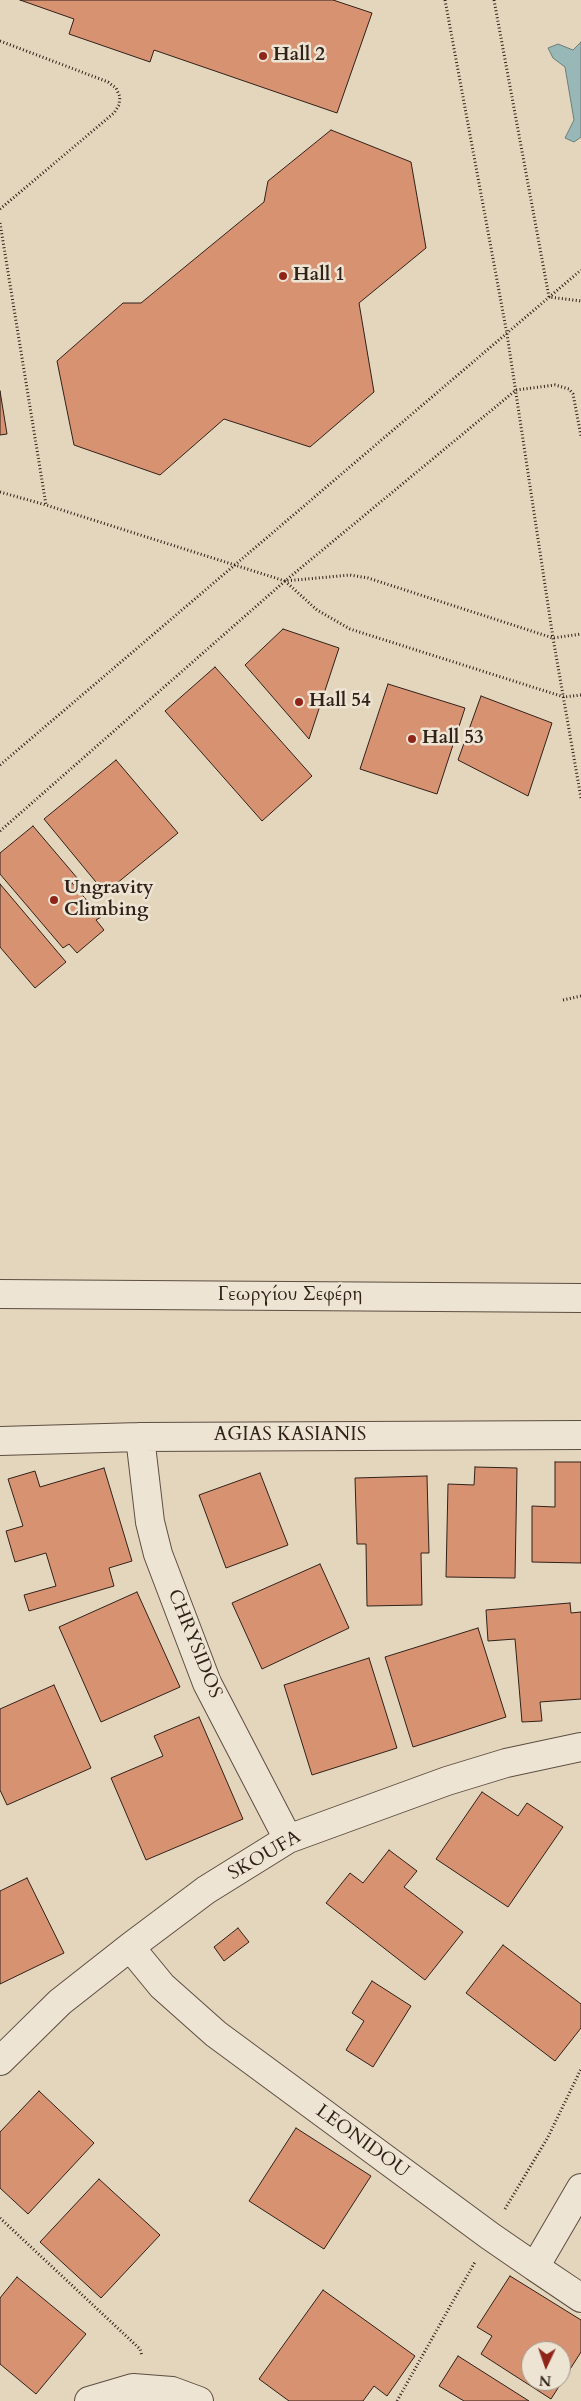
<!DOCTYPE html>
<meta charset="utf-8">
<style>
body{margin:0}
#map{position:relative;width:581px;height:2401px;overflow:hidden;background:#e4d6bc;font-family:Cardo,serif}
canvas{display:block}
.north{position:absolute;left:521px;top:2341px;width:50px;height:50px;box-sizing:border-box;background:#ede4d3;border:1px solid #a19689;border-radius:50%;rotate:183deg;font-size:14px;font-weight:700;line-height:20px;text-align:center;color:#302119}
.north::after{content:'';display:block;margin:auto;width:18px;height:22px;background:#8f2418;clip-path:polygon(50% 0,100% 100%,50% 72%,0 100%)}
</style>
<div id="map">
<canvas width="581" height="2401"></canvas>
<div class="north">N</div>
</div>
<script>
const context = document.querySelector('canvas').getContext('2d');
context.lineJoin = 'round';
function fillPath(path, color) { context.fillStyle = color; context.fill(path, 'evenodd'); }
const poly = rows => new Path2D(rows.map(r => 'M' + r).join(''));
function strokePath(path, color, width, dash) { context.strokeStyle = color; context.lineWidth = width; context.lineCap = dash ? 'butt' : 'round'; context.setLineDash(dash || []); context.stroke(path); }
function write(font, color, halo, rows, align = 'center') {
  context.font = font + ' Cardo,serif'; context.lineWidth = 5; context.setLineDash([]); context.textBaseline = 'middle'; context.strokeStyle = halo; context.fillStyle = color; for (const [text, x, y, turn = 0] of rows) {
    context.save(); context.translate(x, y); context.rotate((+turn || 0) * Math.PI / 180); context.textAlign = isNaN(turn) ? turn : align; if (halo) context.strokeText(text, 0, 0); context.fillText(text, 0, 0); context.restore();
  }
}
const water = poly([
 [581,42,581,137,574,142,565,138,574,120,565,67,553,58,548,48,558,44,573,50,581,42]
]);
fillPath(water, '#97b8b7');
strokePath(water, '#6e7c78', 1);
const building = poly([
 [20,0,333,0,372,13,337,113,154,50,150,62,69,34,74,19,20,0],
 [331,130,411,162,426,248,359,303,374,392,310,447,224,419,160,475,74,445,57,361,123,303,141,303,264,202,268,181,331,130],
 [0,391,7,434,0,435,0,391],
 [283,629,339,648,309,739,245,665,283,629],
 [215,667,312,776,262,821,165,711,215,667],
 [388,684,465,708,437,794,360,769,388,684],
 [481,696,552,723,528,796,458,760,481,696],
 [116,760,178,833,105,893,44,819,116,760],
 [33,826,78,879,72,883,101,917,96,920,104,930,77,953,69,944,63,948,0,874,0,853,33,826],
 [0,884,66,962,35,988,0,947,0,884],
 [555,1462,581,1462,581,1563,532,1562,532,1506,555,1507,555,1462],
 [475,1467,517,1468,515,1578,446,1577,448,1484,474,1485,475,1467],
 [104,1468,132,1561,109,1568,114,1586,29,1611,24,1595,56,1586,46,1553,15,1562,6,1531,23,1526,8,1479,35,1471,40,1487,104,1468],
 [260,1473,288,1545,226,1568,199,1495,260,1473],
 [427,1476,429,1553,421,1553,422,1605,367,1606,366,1544,357,1544,355,1478,427,1476],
 [320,1564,349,1628,262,1669,232,1603,320,1564],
 [137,1592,180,1687,101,1722,59,1627,137,1592],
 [570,1603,571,1613,581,1612,581,1699,540,1702,542,1721,522,1722,515,1639,488,1641,486,1610,570,1603],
 [478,1628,506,1717,413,1747,385,1657,478,1628],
 [369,1658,397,1748,312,1775,284,1685,369,1658],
 [54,1685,91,1768,7,1805,0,1790,0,1709,54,1685],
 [199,1717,243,1819,146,1860,111,1778,163,1756,154,1736,199,1717],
 [482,1792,518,1816,527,1803,563,1827,508,1907,436,1859,482,1792],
 [389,1850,417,1871,404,1887,463,1932,425,1980,326,1903,350,1873,363,1883,389,1850],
 [27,1878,64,1953,0,1984,0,1891,27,1878],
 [238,1928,249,1942,224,1961,214,1947,238,1928],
 [503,1945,581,2004,581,2028,555,2061,466,1993,503,1945],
 [372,1981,411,2006,373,2067,346,2050,364,2021,352,2013,372,1981],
 [39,2091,94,2143,28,2214,0,2188,0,2132,39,2091],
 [296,2128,371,2176,324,2249,249,2201,296,2128],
 [99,2179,160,2235,101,2298,40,2242,99,2179],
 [510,2276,581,2320,581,2352,551,2399,481,2354,492,2336,477,2327,510,2276],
 [531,2351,561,2351,561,2381,531,2381,531,2351],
 [17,2277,86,2334,36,2394,0,2364,0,2298,17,2277],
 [323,2290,415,2356,387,2396,374,2386,363,2401,289,2401,259,2379,323,2290],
 [458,2356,529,2401,464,2401,439,2386,458,2356]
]);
fillPath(building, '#d79272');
strokePath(building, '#302119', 1);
const street = poly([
 [0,1294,581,1298],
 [140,1437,150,1522,158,1554,207,1683,288,1839],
 [0,1441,140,1437,581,1435],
 [130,1947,162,1986,216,2034,490,2236,535,2267,581,2188],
 [0,2061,60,2002,130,1947,206,1890,288,1839,447,1781,506,1763,581,1747],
 [535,2267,581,2298],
 [89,2401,133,2388,172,2391,199,2401]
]);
strokePath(street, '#5d4e42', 30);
strokePath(poly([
 [445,0,507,334,553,638,581,798],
 [494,0,549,297,581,301],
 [0,41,108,82,116,88,120,97,119,105,114,113,0,209],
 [0,223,46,505,285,581,350,575,368,578,553,638,581,634],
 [0,492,46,505],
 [285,581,317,610,350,629,564,697,581,695],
 [0,765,581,270],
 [0,831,285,581,516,390,555,385,569,389,573,394,581,436],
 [563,1000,581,996],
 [505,2209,548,2137,581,2069],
 [0,2218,140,2349,142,2356],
 [397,2401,475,2262]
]), '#302119', 3, [1, 2.5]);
strokePath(street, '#ede4d3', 28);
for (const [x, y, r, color] of [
 [263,56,5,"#8f2418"],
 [283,276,5,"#8f2418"],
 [299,702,5,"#8f2418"],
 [412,739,5,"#8f2418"],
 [54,900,5,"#8f2418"]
]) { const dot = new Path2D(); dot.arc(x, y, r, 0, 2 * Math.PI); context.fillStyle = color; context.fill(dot); strokePath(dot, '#ede4d3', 2); }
write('bold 19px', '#302119', '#ede4d3', [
 ["Hall 2",273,56],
 ["Hall 1",293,276],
 ["Hall 54",309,702],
 ["Hall 53",422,739],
 ["Ungravity",64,889],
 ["Climbing",64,911]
], 'left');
write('19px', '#302119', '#ede4d3', [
 ["Γεωργίου Σεφέρη",290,1296],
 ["AGIAS KASIANIS",290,1436],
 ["CHRYSIDOS",194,1644,68],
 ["SKOUFA",265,1856,-30],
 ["LEONIDOU",362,2142,36]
]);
</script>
